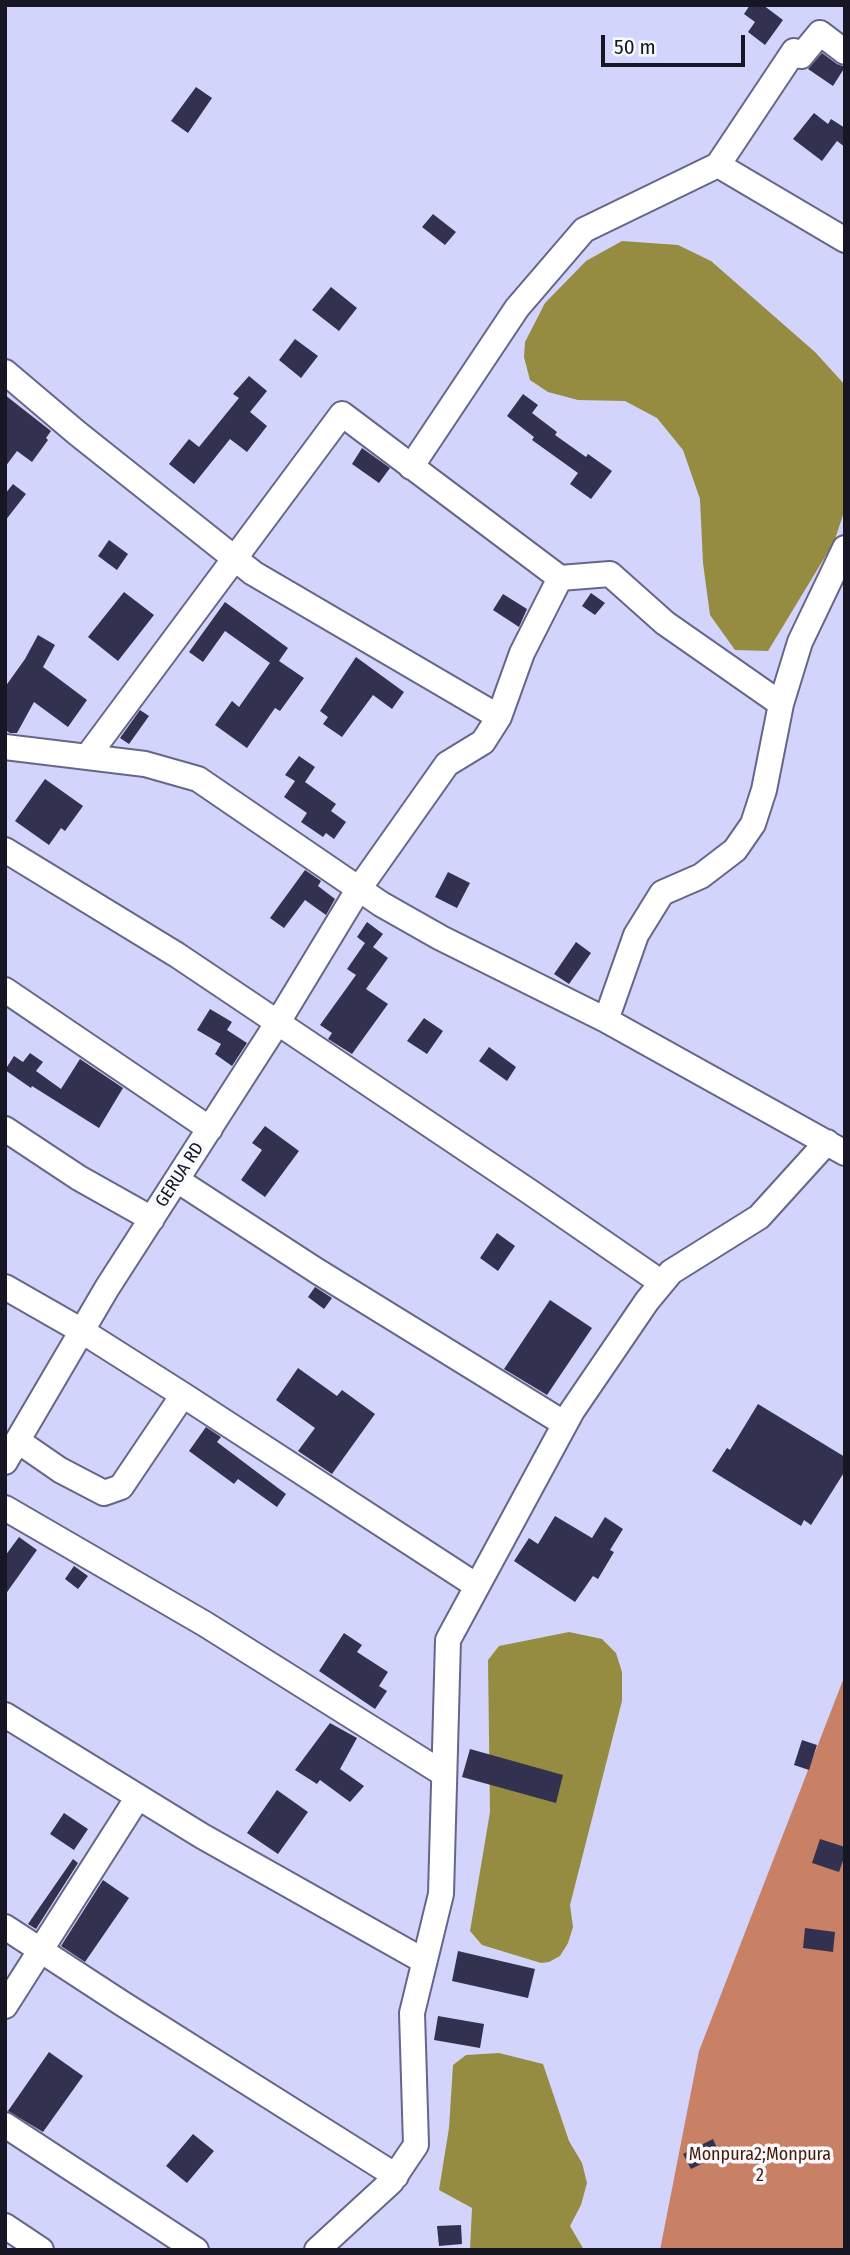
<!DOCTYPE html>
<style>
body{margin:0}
#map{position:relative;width:850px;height:2255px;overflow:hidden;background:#d2d4fb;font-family:"Fira Sans Condensed",sans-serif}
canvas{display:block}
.frame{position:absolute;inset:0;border:7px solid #161624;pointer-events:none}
.scale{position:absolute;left:601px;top:35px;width:144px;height:32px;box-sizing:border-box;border:4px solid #161624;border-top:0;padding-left:9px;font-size:21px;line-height:24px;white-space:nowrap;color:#161624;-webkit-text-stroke:5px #f8f9fd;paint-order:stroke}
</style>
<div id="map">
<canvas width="850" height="2255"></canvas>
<div class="frame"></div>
<div class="scale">50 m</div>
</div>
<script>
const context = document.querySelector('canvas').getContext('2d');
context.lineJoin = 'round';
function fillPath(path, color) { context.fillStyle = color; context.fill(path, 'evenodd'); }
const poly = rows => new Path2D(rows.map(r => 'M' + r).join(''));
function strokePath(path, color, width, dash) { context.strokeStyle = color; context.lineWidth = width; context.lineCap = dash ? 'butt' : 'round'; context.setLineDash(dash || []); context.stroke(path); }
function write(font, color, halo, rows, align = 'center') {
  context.font = font + ' "Fira Sans Condensed",sans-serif'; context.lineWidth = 7; context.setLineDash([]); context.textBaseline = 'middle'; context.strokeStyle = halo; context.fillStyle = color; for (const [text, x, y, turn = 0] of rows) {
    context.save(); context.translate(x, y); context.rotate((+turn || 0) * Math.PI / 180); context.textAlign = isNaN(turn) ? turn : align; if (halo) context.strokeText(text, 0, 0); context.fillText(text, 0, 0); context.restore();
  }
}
fillPath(poly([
 [845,1675,845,2250,660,2250,699,2051]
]), '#c88165');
fillPath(poly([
 [622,241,678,245,711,261,815,352,845,385,845,509,834,542,768,651,735,650,710,615,703,563,700,499,683,450,657,418,625,401,578,400,548,392,530,380,524,357,525,342,545,303,586,261],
 [569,1632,602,1639,616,1653,622,1672,622,1701,570,1905,573,1927,568,1943,560,1956,549,1962,541,1963,482,1945,470,1931,490,1812,488,1660,499,1646],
 [499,2053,543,2064,569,2141,582,2163,587,2183,581,2205,570,2226,584,2250,467,2250,470,2249,472,2208,439,2190,449,2128,453,2065,466,2055]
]), '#958c41');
fillPath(poly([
 [750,5,763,5,783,20,765,45,748,32,755,22,744,14],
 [822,53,837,64,845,67,833,86,808,69],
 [196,87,212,98,188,133,171,121],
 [814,113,828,124,831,119,845,128,845,147,837,141,822,161,793,139],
 [433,214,456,232,445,245,422,227],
 [331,287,357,308,339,331,312,310],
 [295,339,318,356,301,378,279,360],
 [249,376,267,391,250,412,267,426,247,452,230,439,194,484,169,464,189,439,199,447,239,398,233,394],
 [523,394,538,405,532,413,557,432,555,435,586,457,588,454,612,471,591,499,570,484,578,473,532,440,534,437,507,416],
 [5,395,51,431,46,438,48,440,32,462,17,451,5,467],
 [362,448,390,468,379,483,352,464],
 [13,484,26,494,5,521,5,494],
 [109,540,128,554,117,570,98,556],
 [124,592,154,615,118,661,88,637],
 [591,593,605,603,595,615,582,606],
 [503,594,527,609,519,627,493,610],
 [225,602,288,648,279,661,304,678,280,711,275,708,247,748,215,725,232,701,239,707,270,663,225,631,203,662,189,652],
 [38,635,55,645,43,667,87,700,68,727,34,702,17,733,10,733,5,730,5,687,25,659],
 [356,657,404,692,392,709,373,695,342,737,323,724,328,717,320,711],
 [140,710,149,716,129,744,120,738],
 [299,756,315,767,305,782,336,804,331,811,346,822,334,839,326,833,323,837,301,822,307,813,284,797,295,781,285,775],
 [45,779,83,806,65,831,61,828,49,845,15,821],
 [305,870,321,881,318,886,335,899,326,915,305,900,284,928,270,918],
 [448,872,470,883,457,908,435,897],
 [367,922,383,934,373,947,388,958,366,989,388,1004,352,1054,328,1039,332,1033,320,1025,356,975,347,969,365,943,357,937],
 [576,942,591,953,569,984,554,974],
 [210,1009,232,1022,227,1030,247,1043,232,1066,215,1054,221,1044,197,1030],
 [424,1018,443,1031,427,1054,407,1041],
 [489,1047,516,1067,507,1081,479,1061],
 [30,1053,43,1062,36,1071,61,1089,80,1059,123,1088,99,1128,32,1086,31,1088,5,1070,14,1056,23,1062],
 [265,1126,299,1151,265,1197,241,1180,262,1150,252,1143],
 [497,1233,515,1246,498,1271,480,1258],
 [315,1287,332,1298,324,1309,308,1297],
 [550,1300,592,1328,547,1395,504,1369],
 [298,1368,337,1396,342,1390,375,1414,332,1474,298,1451,315,1428,276,1400],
 [758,1404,845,1457,845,1471,811,1525,804,1520,801,1526,712,1471,727,1448,730,1450],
 [206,1427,221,1437,217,1442,286,1494,277,1507,238,1479,234,1484,189,1451],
 [555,1516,592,1538,605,1517,623,1529,610,1550,614,1552,598,1579,593,1576,575,1602,514,1561,529,1538,538,1544],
 [19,1537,37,1550,5,1595,5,1556],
 [74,1566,88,1576,78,1589,65,1579],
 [344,1633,362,1645,357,1652,388,1672,379,1686,387,1691,375,1709,319,1671],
 [330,1723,357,1738,340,1769,364,1786,350,1802,320,1780,317,1784,295,1770],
 [802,1740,817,1745,809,1770,794,1765],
 [470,1749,563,1775,556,1803,462,1777],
 [277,1790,308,1812,278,1854,247,1833],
 [64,1813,88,1829,74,1850,50,1834],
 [820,1839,845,1847,845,1855,839,1872,812,1863],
 [73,1859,78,1863,36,1929,28,1924],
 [103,1880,129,1898,85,1962,61,1946],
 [805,1928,835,1932,833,1952,803,1948],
 [458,1951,535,1969,528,1998,452,1981],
 [438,2016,484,2024,480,2048,434,2040],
 [49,2052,83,2076,43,2132,8,2111],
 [193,2134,214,2151,187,2183,166,2166],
 [713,2139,720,2155,691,2169,683,2154],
 [461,2225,462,2244,439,2246,437,2226]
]), '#323250');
const minor = poly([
 [718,165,794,51,801,56,820,33,845,52],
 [5,372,77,433,253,573,499,717,483,742,447,764,358,890,278,1022,107,1288,5,1462],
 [411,467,517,308,584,230,718,165,845,240],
 [499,717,522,653,560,578,610,574,665,623,781,704],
 [5,747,145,764,198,779,381,904,441,938,606,1020,845,1153],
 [87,757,342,414,560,578],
 [5,850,177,955,530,1192,662,1283],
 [5,990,210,1129],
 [606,1020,636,935,662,893,701,876,735,850,753,824,764,790,781,704,800,642,845,548],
 [5,1129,79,1178,152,1219],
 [177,1180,317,1271,565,1424],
 [5,1287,82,1331,183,1395,477,1586],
 [18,1441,60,1470,104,1493,121,1487,183,1395],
 [5,1508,205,1624,444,1774],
 [5,1715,202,1836,424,1961],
 [5,1927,123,2004,396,2176],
 [5,2006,138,1797],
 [5,2125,196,2250],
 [5,2226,41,2250],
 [317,2250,391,2182,416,2145,412,2013,441,1894,448,1640,572,1411,647,1301,671,1272,759,1217,827,1142]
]);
strokePath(minor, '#656688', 28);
strokePath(minor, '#fff', 24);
write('18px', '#161624', '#f8f9fd', [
 ["GERUA RD",180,1175,-57]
]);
write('18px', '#481a06', '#f8f9fd', [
 ["Monpura2;Monpura",760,2155],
 ["2",760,2176]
]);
</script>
